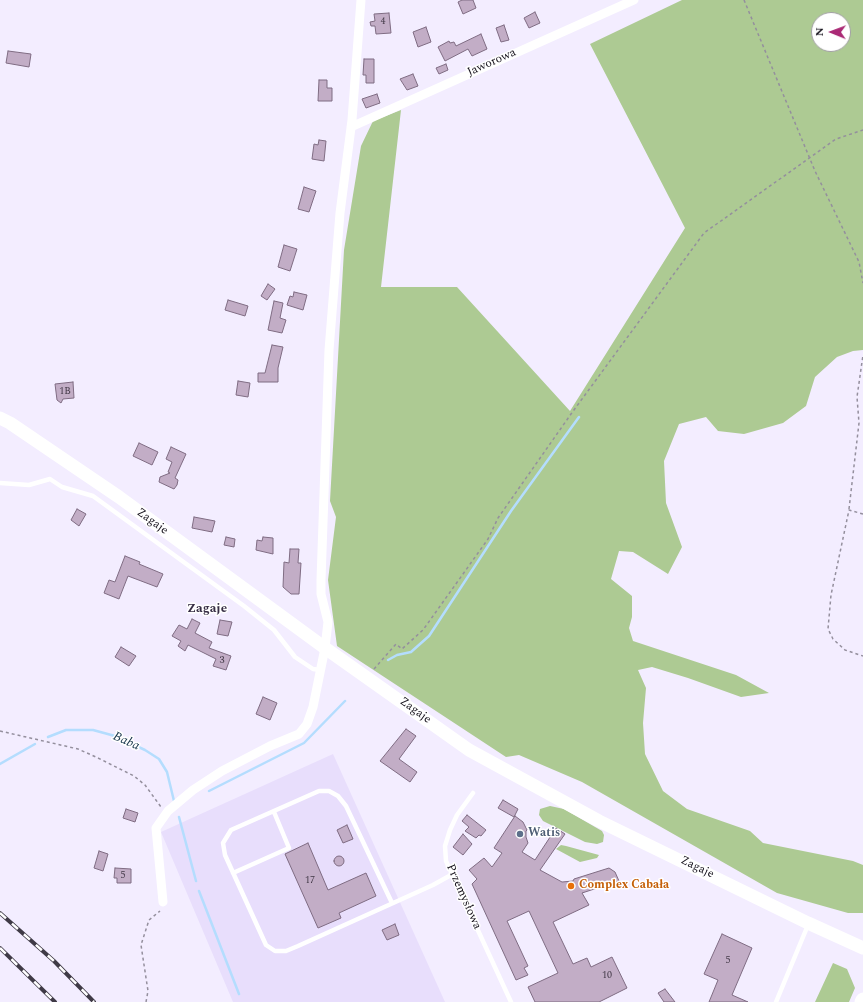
<!DOCTYPE html>
<meta charset="utf-8">
<style>
body{margin:0}
#map{position:relative;width:863px;height:1002px;overflow:hidden;background:#f3edff;font-family:Spectral,serif}
canvas{display:block}
.north{position:absolute;left:811px;top:12px;width:40px;height:40px;box-sizing:border-box;background:#fff;border:1px solid #a19fa3;border-radius:50%;rotate:271deg;font-size:11px;font-weight:700;line-height:16px;text-align:center;color:#14101a}
.north::after{content:'';display:block;margin:auto;width:14px;height:18px;background:#aa2975;clip-path:polygon(50% 0,100% 100%,50% 72%,0 100%)}
</style>
<div id="map">
<canvas width="863" height="1002"></canvas>
<div class="north">N</div>
</div>
<script>
const context = document.querySelector('canvas').getContext('2d');
context.lineJoin = 'round';
function fillPath(path, color) { context.fillStyle = color; context.fill(path, 'evenodd'); }
const poly = rows => new Path2D(rows.map(r => 'M' + r).join(''));
function strokePath(path, color, width, dash) { context.strokeStyle = color; context.lineWidth = width; context.lineCap = dash ? 'butt' : 'round'; context.setLineDash(dash || []); context.stroke(path); }
function write(font, color, halo, rows, align = 'center') {
  context.font = font + ' Spectral,serif'; context.lineWidth = 3; context.setLineDash([]); context.textBaseline = 'middle'; context.strokeStyle = halo; context.fillStyle = color; for (const [text, x, y, turn = 0] of rows) {
    context.save(); context.translate(x, y); context.rotate((+turn || 0) * Math.PI / 180); context.textAlign = isNaN(turn) ? turn : align; if (halo) context.strokeText(text, 0, 0); context.fillText(text, 0, 0); context.restore();
  }
}
fillPath(poly([
 [333,754,445,1002,233,1002,161,832]
]), '#e8defc');
fillPath(poly([
 [682,0,863,0,863,350,853,351,837,357,815,377,806,406,783,423,744,434,718,431,706,417,679,424,664,461,666,503,682,547,668,574,633,552,619,551,611,579,632,596,632,617,629,628,633,641,736,675,769,693,741,697,688,678,652,667,638,670,646,688,643,723,645,754,663,791,687,809,750,831,763,843,853,861,863,865,863,913,848,913,777,893,582,782,519,755,506,757,337,646,328,580,336,517,330,501,344,250,361,146,373,121,401,110,381,287,457,287,570,411,685,228,590,44],
 [819,20,843,20,843,44,819,44],
 [550,806,564,809,602,831,604,835,603,842,597,844,585,842,543,821,539,815,540,809],
 [561,845,566,846,599,855,597,858,580,862,556,849],
 [833,963,847,969,855,988,849,1002,815,1002]
]), '#adca93');
strokePath(poly([
 [388,660,397,655,411,652,429,636,511,511,579,417],
 [48,737,66,730,93,730,115,736,145,750,159,759,167,772,174,801],
 [0,764,35,744],
 [209,791,304,743,345,701],
 [179,817,196,881],
 [199,891,239,994]
]), '#b4ddfe', 2.5);
const building = poly([
 [462,0,473,0,476,8,463,14,458,2,462,0],
 [535,12,540,23,529,28,524,18,535,12],
 [389,13,391,33,376,34,375,26,371,26,370,22,375,21,374,14,389,13],
 [504,25,509,40,501,42,496,28,504,25],
 [426,27,431,42,418,47,413,32,426,27],
 [481,34,487,49,472,56,468,49,445,61,438,47,449,41,450,43,454,42,456,46,481,34],
 [8,51,31,54,29,67,6,63,8,51],
 [364,59,374,59,374,83,366,83,366,75,363,75,364,59],
 [446,64,448,70,439,74,436,68,446,64],
 [413,74,418,86,407,90,400,79,413,74],
 [319,80,327,80,327,88,332,88,332,101,318,101,319,80],
 [377,94,380,103,366,108,362,99,377,94],
 [319,140,326,141,324,161,312,159,314,144,318,145,319,140],
 [304,187,316,191,309,212,298,209,304,187],
 [284,245,297,249,290,271,278,267,284,245],
 [268,284,275,289,267,300,261,296,268,284],
 [294,292,307,295,303,310,287,305,290,296,293,297,294,292],
 [228,300,248,306,245,316,225,310,228,300],
 [274,301,283,303,280,318,286,320,282,333,268,330,274,301],
 [272,345,283,347,278,368,278,382,258,382,258,373,265,373,272,345],
 [238,381,250,383,248,397,236,395,238,381],
 [73,382,74,398,63,399,61,403,57,400,55,384,73,382],
 [139,443,158,452,152,465,133,456,139,443],
 [171,447,186,454,175,478,178,480,177,485,174,489,159,482,160,477,170,473,168,472,172,462,166,459,171,447],
 [77,509,86,514,79,526,71,520,77,509],
 [194,517,215,521,212,532,192,528,194,517],
 [226,537,235,539,234,547,224,545,226,537],
 [263,537,273,538,273,554,256,550,257,540,262,541,263,537],
 [290,549,299,549,298,563,301,563,299,594,291,594,283,587,284,562,289,563,290,549],
 [125,556,140,562,139,564,163,574,157,587,128,576,119,599,104,593,109,580,115,582,125,556],
 [192,619,200,623,195,633,212,642,209,648,231,656,226,670,213,666,216,659,188,645,185,651,178,646,181,641,172,636,179,625,187,629,192,619],
 [220,620,232,622,228,636,217,634,220,620],
 [121,647,136,656,129,666,115,657,121,647],
 [263,697,277,703,270,720,256,714,263,697],
 [406,729,416,736,399,759,417,772,410,782,380,761,406,729],
 [503,800,518,809,514,817,498,808,503,800],
 [126,809,138,813,135,822,123,818,126,809],
 [467,815,486,830,481,836,479,835,476,838,465,831,469,827,462,821,467,815],
 [515,816,523,822,527,830,526,831,526,837,528,843,522,852,535,860,556,828,565,834,540,870,562,882,573,881,574,879,609,868,615,872,619,881,582,893,589,905,553,922,573,964,587,958,591,967,612,957,627,988,599,1002,535,1002,528,987,558,973,529,911,507,921,528,966,524,968,528,975,516,980,472,884,477,879,469,870,484,858,492,867,502,853,494,848,515,816],
 [347,825,353,839,343,843,337,830,347,825],
 [463,834,472,844,463,855,453,847,463,834],
 [308,843,328,890,366,873,376,896,339,913,341,918,318,928,285,854,308,843],
 [99,851,108,854,103,871,94,868,99,851],
 '334 861a5 5 0 1 1 10 0a5 5 0 1 1-10 0Z',
 [115,868,131,869,131,883,117,883,117,878,114,878,115,868],
 [395,924,399,935,387,940,382,930,395,924],
 [722,934,752,948,732,995,748,1002,709,1002,718,980,704,974,722,934],
 [665,989,675,1002,664,1002,658,993,665,989]
]);
fillPath(building, '#c2adc6');
strokePath(building, '#7f6c83', 1);
strokePath(poly([
 [744,0,815,171,859,262,863,283],
 [849,509,859,423,857,397,863,355],
 [863,514,849,510,831,595,828,629,833,639,845,650,863,656],
 [374,669,396,644,402,649,423,630,488,539,498,518,571,414,704,233,836,139,863,130],
 [0,731,78,749,96,757,134,776,145,785,161,807],
 [146,1002,148,991,141,945,149,920,160,911]
]), '#948f9d', 1.5, [3, 3]);
strokePath(poly([
 [0,483,29,485,50,479,62,487,93,496,244,606,274,630,295,657,313,669,320,670],
 [473,793,457,815,450,830,445,846,446,861,511,1002],
 [233,873,289,848,274,812],
 [392,903,346,806,338,796,329,791,319,791,231,830,223,843,225,855,266,945,275,951,286,951,298,946,433,885,451,875],
 [776,1002,808,925]
]), '#fff', 4.5);
strokePath(poly([
 [351,127,634,0],
 [163,902,156,828,168,811,193,790,222,771,270,746,299,734,307,724,313,707,325,648,328,622,321,594,321,580,329,350,340,213,352,120,361,0]
]), '#fff', 9);
strokePath(poly([
 [0,418,10,423,119,497,325,648,469,750,599,821,808,923,863,948]
]), '#fff', 13);
strokePath(poly([
 [862,1002,863,1000]
]), '#fff', 15);
const rail = poly([
 [0,913,54,961,94,1002],
 [0,948,55,1002]
]);
strokePath(rail, '#3f3a46', 4);
strokePath(rail, '#fff', 2.5, [8]);
for (const [x, y, r, color] of [
 [520,834,4,"#5c6f8a"],
 [571,886,4,"#e8710a"]
]) { const dot = new Path2D(); dot.arc(x, y, r, 0, 2 * Math.PI); context.fillStyle = color; context.fill(dot); strokePath(dot, '#fff', 1.5); }
write('10px', '#403745', null, [
 ["4",383,22],
 ["1B",65,392],
 ["3",222,661],
 ["5",123,876],
 ["17",310,881],
 ["5",728,961],
 ["10",607,976]
]);
write('12px', '#14101a', '#fff', [
 ["Jaworowa",492,63,-24],
 ["Zagaje",152,522,36],
 ["Zagaje",415,711,36],
 ["Zagaje",697,868,26],
 ["Przemysłowa",463,897,66]
]);
write('bold 12px', '#4e5e75', '#fff', [
 ["Watis",528,834]
], 'left');
write('bold 12px', '#c56008', '#fff', [
 ["Complex Cabała",579,886]
], 'left');
write('bold 13px', '#362d44', '#fff', [
 ["Zagaje",207,609]
]);
write('italic 13px', '#17354b', '#fff', [
 ["Baba",126,742,24]
]);
</script>
